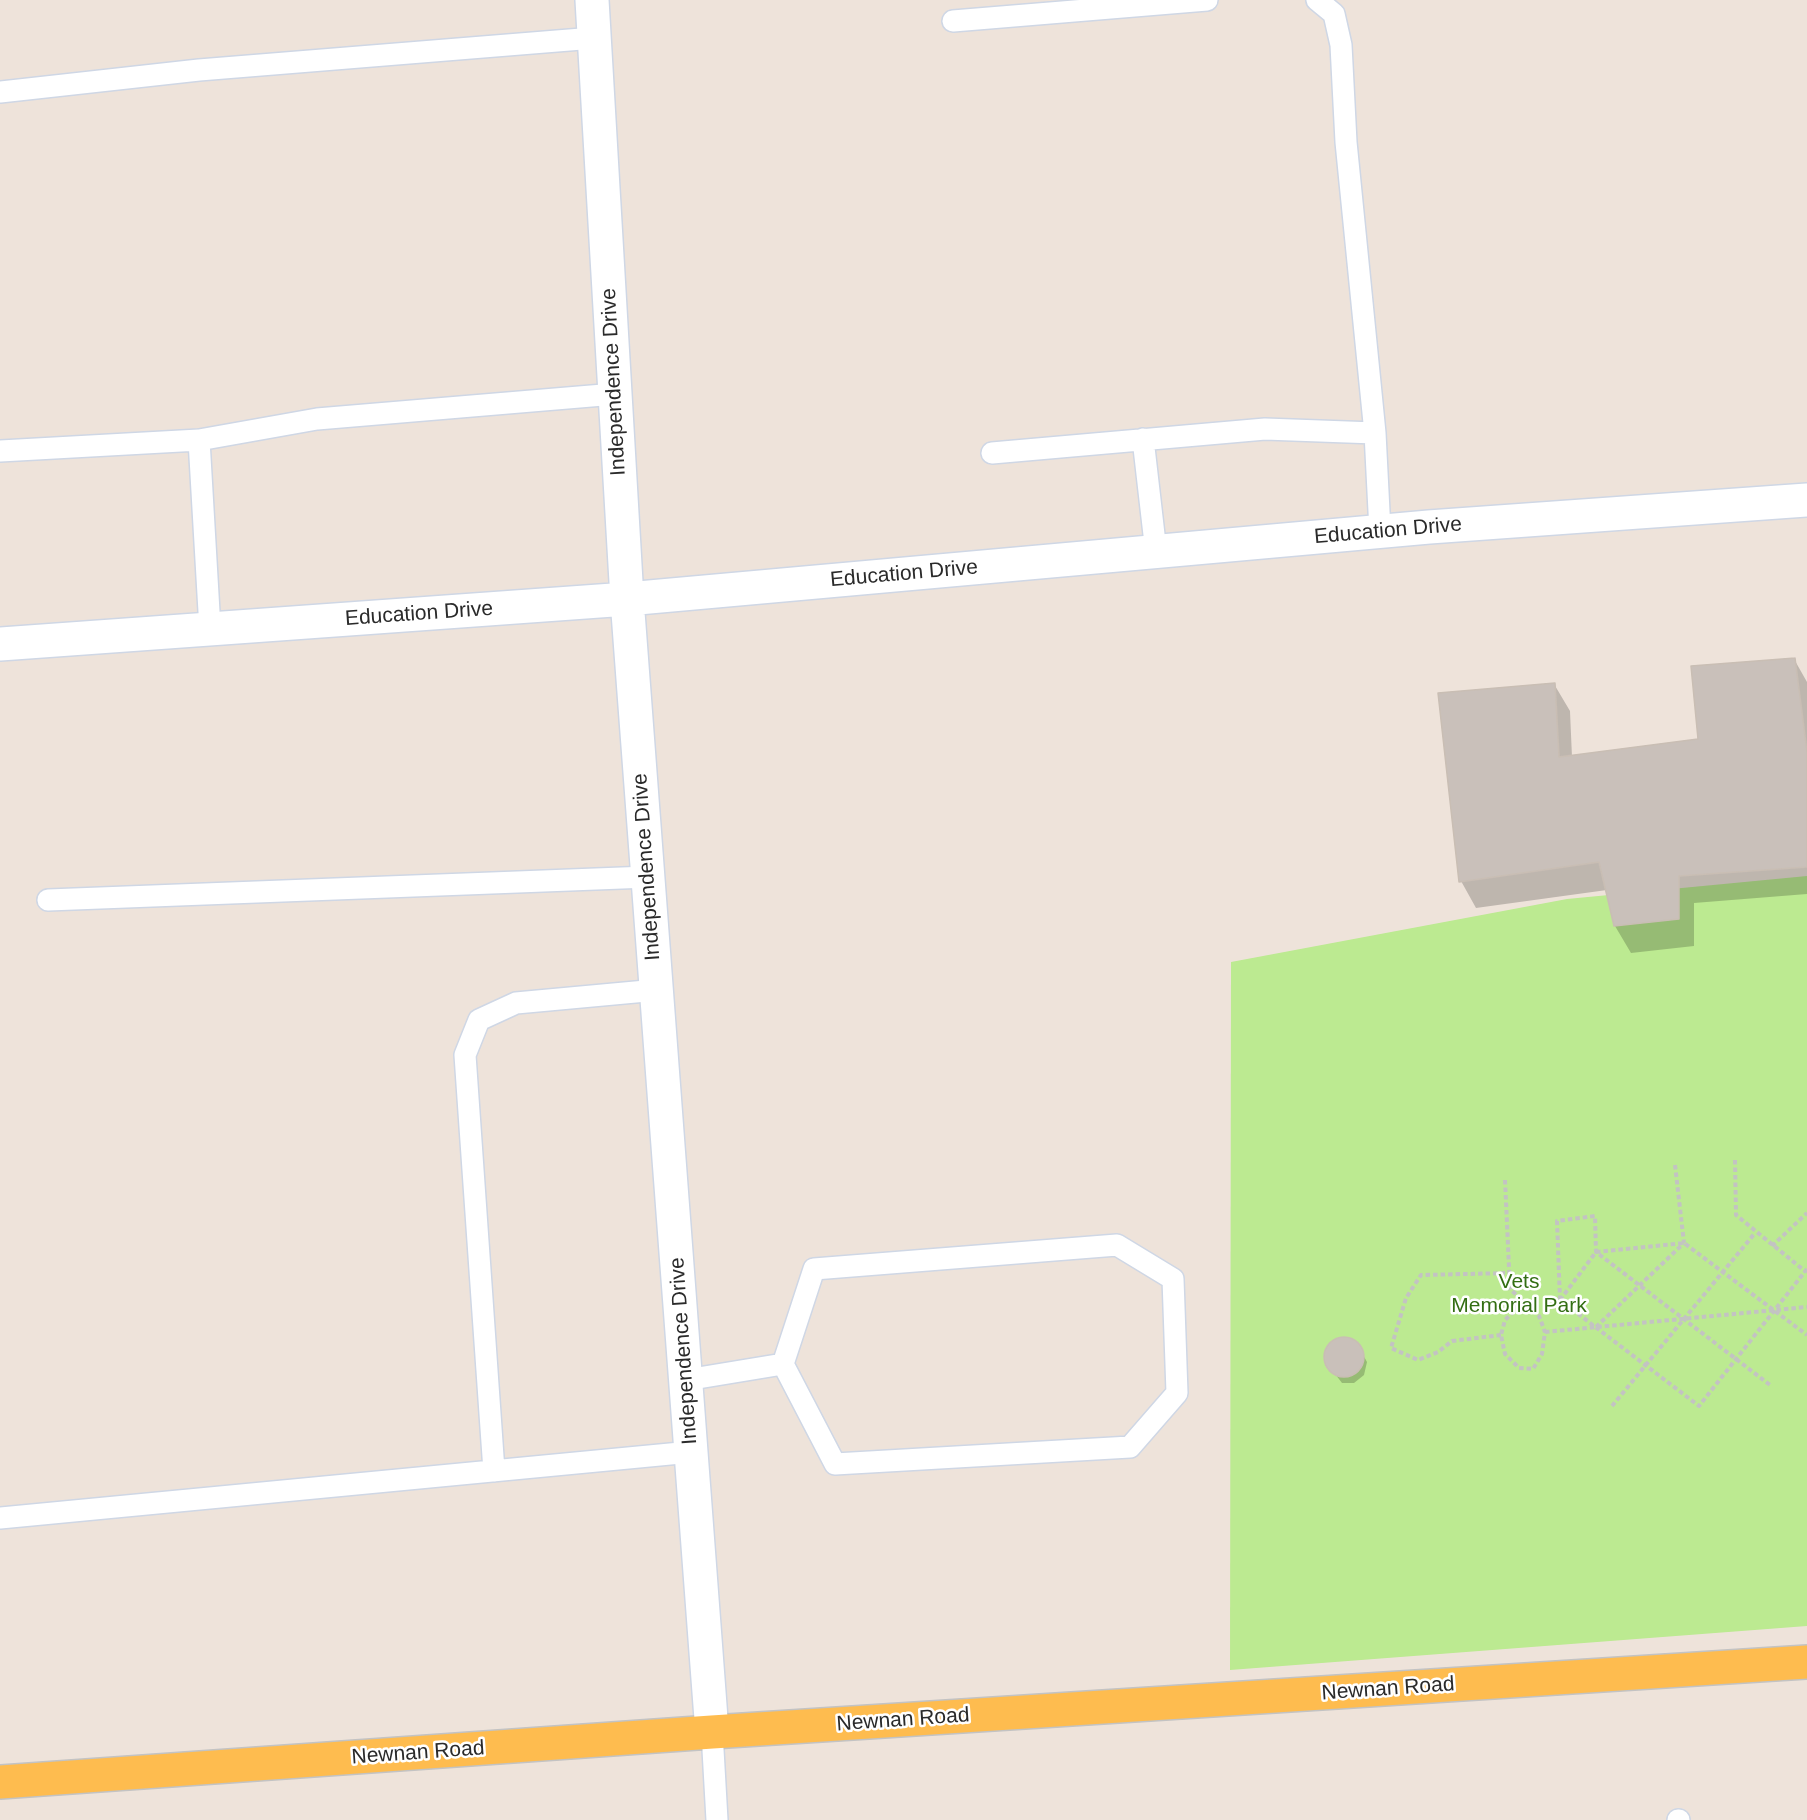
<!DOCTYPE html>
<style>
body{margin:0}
canvas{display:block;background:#eee3da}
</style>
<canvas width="1807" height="1820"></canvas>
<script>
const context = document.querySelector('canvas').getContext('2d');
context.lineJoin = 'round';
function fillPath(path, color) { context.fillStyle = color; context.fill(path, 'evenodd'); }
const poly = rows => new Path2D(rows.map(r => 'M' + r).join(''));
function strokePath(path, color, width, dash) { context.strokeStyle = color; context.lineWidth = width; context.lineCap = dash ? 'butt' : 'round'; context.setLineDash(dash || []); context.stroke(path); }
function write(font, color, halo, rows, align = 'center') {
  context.font = font + ' Helvetica,sans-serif'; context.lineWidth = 5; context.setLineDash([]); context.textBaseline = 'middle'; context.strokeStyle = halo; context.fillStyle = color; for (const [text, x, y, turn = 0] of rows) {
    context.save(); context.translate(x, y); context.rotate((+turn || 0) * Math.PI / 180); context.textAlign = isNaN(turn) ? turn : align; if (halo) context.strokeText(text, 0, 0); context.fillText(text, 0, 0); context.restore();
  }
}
fillPath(poly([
 [1807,876,1807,1626,1230,1670,1231,962,1567,899]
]), '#bcea91');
fillPath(poly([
 [1794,659,1807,682,1807,894,1694,903,1694,946,1631,953,1615,926,1607,890,1476,908,1461,881,1554,684,1570,711,1572,757,1700,741],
 [1341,1339,1357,1344,1367,1362,1364,1375,1354,1383,1342,1383,1326,1362,1327,1350]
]), '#0003');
const building = poly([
 [1795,658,1807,752,1807,867,1679,876,1679,919,1614,926,1599,862,1459,882,1438,693,1555,683,1559,757,1698,739,1691,666,1795,658],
 '1324 1357a20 20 0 1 1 40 0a20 20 0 1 1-40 0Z'
]);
fillPath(building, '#c9c0ba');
strokePath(building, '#c9beb4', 1.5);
const lane = poly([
 [1317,0,1334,14,1341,45,1346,142,1375,433,1380,531],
 [953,21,1207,0],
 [0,92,199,70,594,38],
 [1143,439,1156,552],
 [199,440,317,419,615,394],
 [0,451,199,440,210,629],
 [992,453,1265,429,1375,433],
 [48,900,648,877],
 [686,1380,783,1364,814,1269,1117,1245,1173,1279,1177,1393,1130,1447,835,1464,783,1364],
 [494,1471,465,1055,479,1020,516,1003,657,990],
 [0,1518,691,1452],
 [712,1732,717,1820],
 [1678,1820,1679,1820]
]);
const street = poly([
 [592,0,627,599,712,1732],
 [0,644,627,599,1429,527,1807,500]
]);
const primary = poly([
 [0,1782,712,1732,1807,1662]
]);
strokePath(lane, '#cfd7e5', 24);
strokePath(street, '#cfd7e5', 36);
strokePath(primary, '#c3c3c3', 36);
strokePath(poly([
 [1735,1160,1736,1215,1806,1272],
 [1675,1165,1684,1243],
 [1505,1180,1510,1289,1527,1305],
 [1772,1246,1807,1213],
 [1560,1300,1557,1221,1595,1216,1596,1252,1770,1385],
 [1560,1300,1699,1406,1807,1269],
 [1560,1300,1596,1252,1684,1243,1807,1335],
 [1527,1305,1539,1316,1545,1332,1542,1354,1533,1369,1519,1368,1505,1354,1501,1335,1505,1320,1517,1308,1527,1305],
 [1596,1327,1684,1243],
 [1545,1332,1807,1307],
 [1501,1335,1452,1341,1438,1352,1418,1360,1391,1348,1406,1298,1421,1275,1510,1273],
 [1612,1406,1755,1233]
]), '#c3c3c3', 4, [4.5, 3]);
strokePath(lane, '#fff', 21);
strokePath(street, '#fff', 33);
strokePath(primary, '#febc4f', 33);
write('21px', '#2a2a2a', '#fff', [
 ["Independence Drive",614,382,-93],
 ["Education Drive",1388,531,-5],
 ["Education Drive",904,574,-5],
 ["Education Drive",419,614,-4],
 ["Independence Drive",647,867,-94],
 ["Independence Drive",684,1351,-94],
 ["Newnan Road",1388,1689,-4],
 ["Newnan Road",903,1720,-4],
 ["Newnan Road",418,1753,-4]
]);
write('21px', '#336e13', '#fff', [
 ["Vets",1519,1282],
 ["Memorial Park",1519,1306]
]);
</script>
